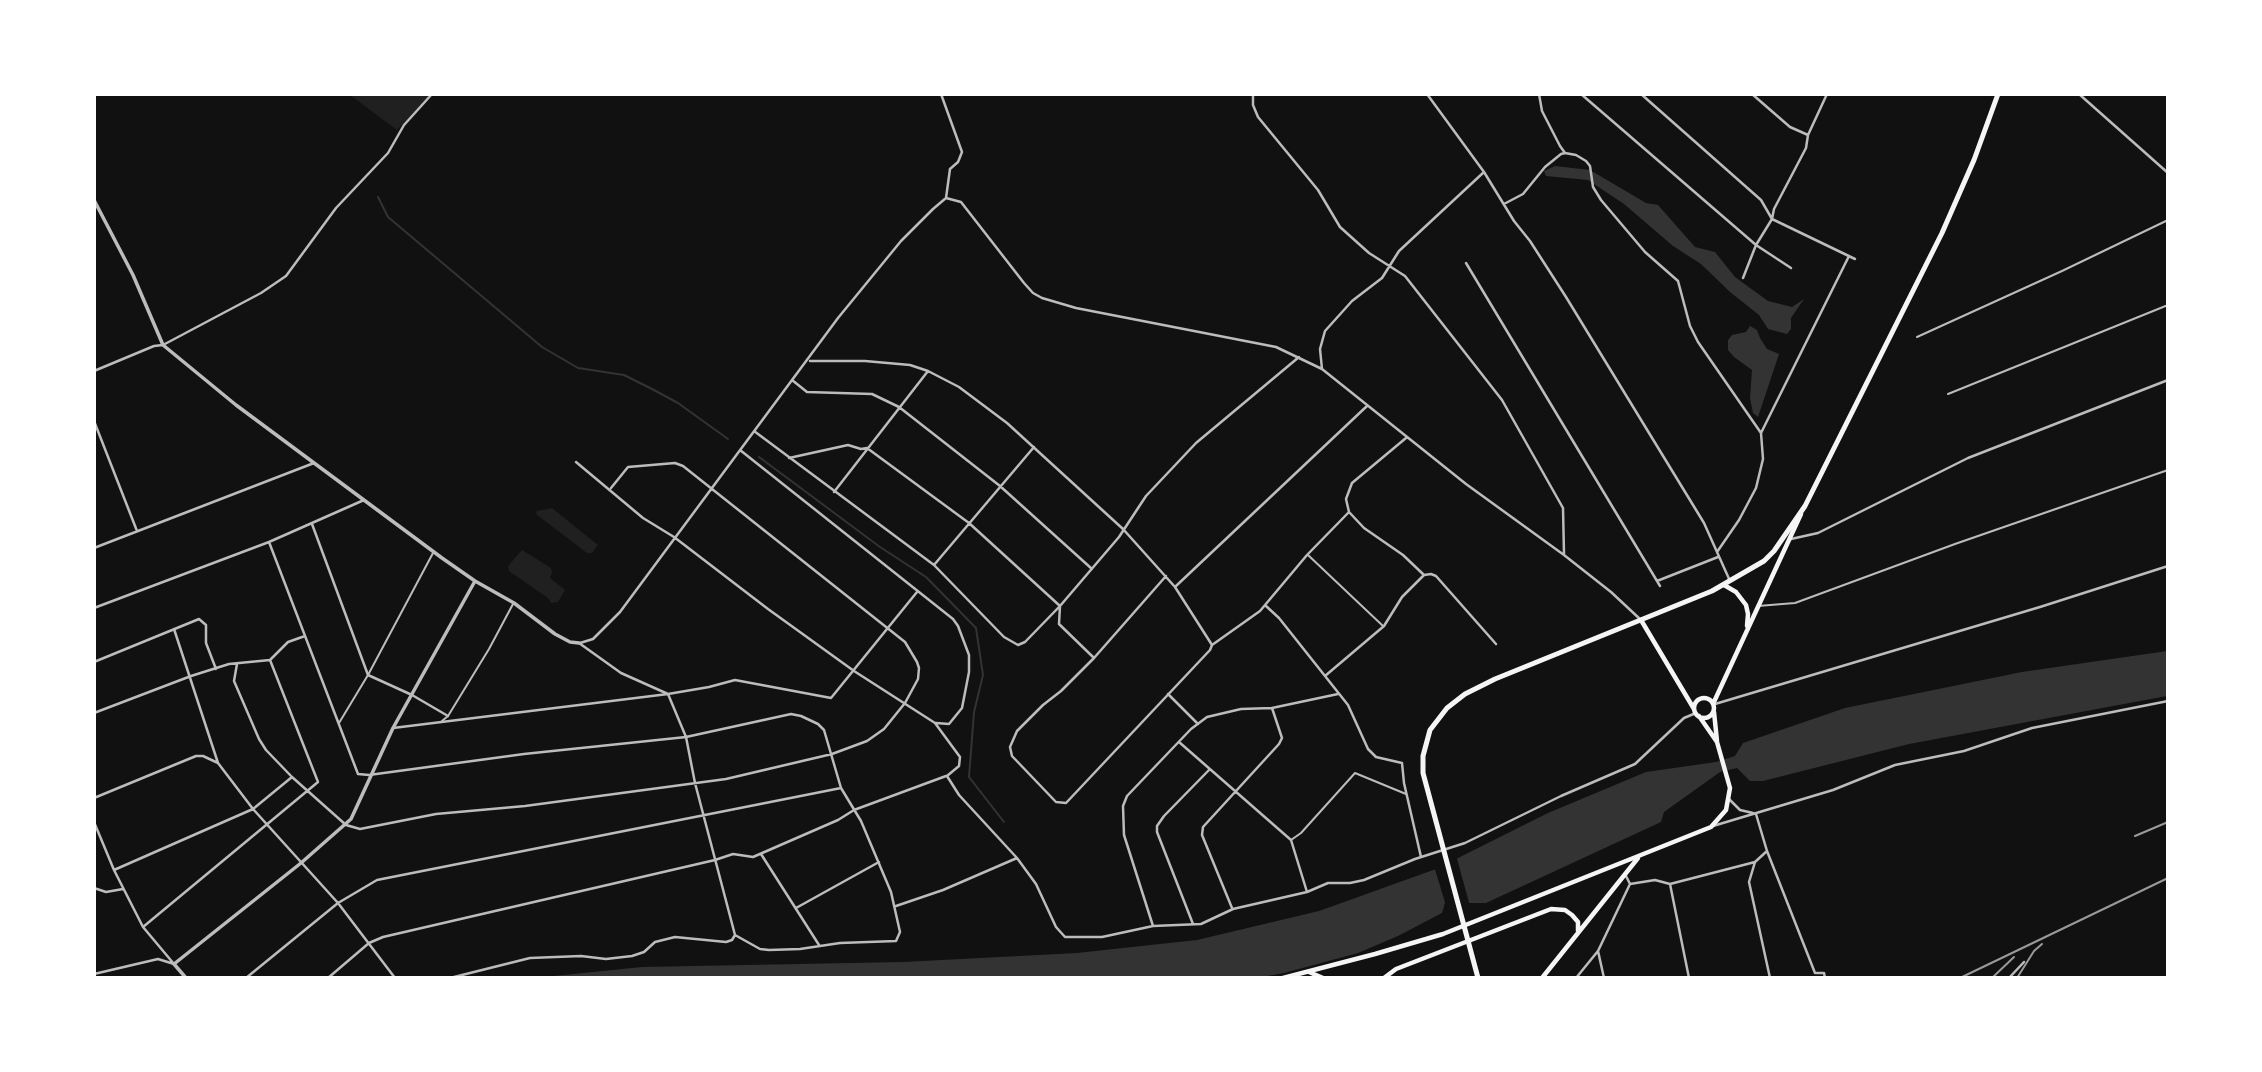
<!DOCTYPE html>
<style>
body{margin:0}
#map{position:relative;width:2262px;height:1072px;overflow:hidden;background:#111;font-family:"Nunito Sans",sans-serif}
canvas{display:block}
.frame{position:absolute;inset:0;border:96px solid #fff;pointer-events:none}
</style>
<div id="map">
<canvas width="2262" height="1072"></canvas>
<div class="frame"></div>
</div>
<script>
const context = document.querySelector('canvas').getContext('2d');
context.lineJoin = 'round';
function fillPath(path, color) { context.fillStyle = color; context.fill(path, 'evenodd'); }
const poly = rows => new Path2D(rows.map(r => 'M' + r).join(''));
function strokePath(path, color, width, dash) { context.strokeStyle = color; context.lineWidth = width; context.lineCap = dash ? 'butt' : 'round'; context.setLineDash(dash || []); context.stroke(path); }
fillPath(poly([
 [350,95,430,95,397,130],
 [552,508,598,545,592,553,587,553,536,514,537,511],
 [522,550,551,568,552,572,550,578,565,590,558,602,551,603,548,598,509,571,508,566]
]), '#202020');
fillPath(poly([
 [1555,166,1590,170,1646,203,1658,205,1695,247,1715,252,1735,277,1768,301,1792,307,1804,299,1791,318,1791,329,1787,334,1768,329,1759,315,1730,292,1701,264,1673,246,1624,204,1588,180,1546,176,1544,171],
 [1750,326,1757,330,1760,338,1767,349,1779,354,1758,417,1753,413,1750,398,1752,370,1734,357,1728,350,1728,340,1732,335,1746,332],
 [2167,651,2167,696,1909,744,1763,781,1750,781,1737,768,1720,772,1664,812,1661,822,1486,903,1445,903,1442,913,1398,936,1358,953,1284,973,1256,978,534,978,642,967,903,962,1077,953,1197,940,1319,911,1436,869,1548,813,1646,772,1716,762,1735,756,1743,743,1845,708,2022,672]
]), '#333');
fillPath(poly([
 [1456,855,1470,906,1447,907,1447,909,1434,866]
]), '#111');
strokePath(poly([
 [378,197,388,217,542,347,578,368,624,375,652,389,678,403,728,439],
 [759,457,880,547,926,577,976,628,983,675,974,712,969,777,1004,822]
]), '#333', 2);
strokePath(poly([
 [1917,337,2062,271,2168,220],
 [1948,394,2168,305],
 [1308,555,1383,626],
 [1758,606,1795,603,1955,544,2168,470],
 [442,721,448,716,489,649,513,604],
 [339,723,368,675,433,553],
 [1291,840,1301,833,1355,773,1406,794]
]), '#bcbcbc', 2);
strokePath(poly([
 [941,94,962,152,958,162,950,169,946,198],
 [1253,94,1253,105,1258,117,1318,190,1340,227,1369,253,1405,276,1502,400,1563,508,1564,554],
 [1270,94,1282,94],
 [1427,94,1484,172,1514,221,1530,241,1566,297,1704,523,1730,581],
 [1539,94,1542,111,1560,146,1565,153],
 [1581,94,1756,245,1791,268],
 [1641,94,1761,200,1772,219,1855,259],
 [1752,94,1790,127,1808,135],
 [2079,94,2168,173],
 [1504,204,1523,194,1545,167,1561,154,1565,153,1576,155,1586,161,1590,166,1593,187,1601,200,1645,252,1678,281,1690,326,1698,342,1761,433],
 [1466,263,1660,586],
 [1743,278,1756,245,1772,219,1774,209,1806,148,1808,135,1827,94],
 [810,361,865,361,910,365,928,371,959,387,1007,423,1123,529,1175,587,1212,645],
 [1322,369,1320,349,1325,331,1352,301,1382,278,1399,251,1484,172],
 [94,371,154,346,163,345,261,293,286,276,336,208,388,153,404,125,432,94],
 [792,380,807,392,872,394,899,407,1000,486,1092,569],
 [94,421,137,531],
 [754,431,934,565,1004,637,1018,645,1025,642,1060,606,1119,537,1146,496,1196,443,1299,357],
 [740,450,953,619,958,626,969,655,969,672,962,708,949,724,936,723],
 [789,458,848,445,861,449,867,448,969,523,1060,606,1059,624,1093,657],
 [576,462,643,518,674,537,768,609,854,671,935,723,960,757,959,766,947,776,959,795,1017,858,1036,884,1056,927,1065,937,1102,937,1153,926,1201,924,1233,909,1307,892,1328,883,1350,883,1364,880,1415,859,1465,843,1561,796,1635,764,1684,718,1696,713],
 [834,492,928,371],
 [1349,512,1364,528,1403,555,1424,575,1431,574,1436,576,1496,644],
 [1349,512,1346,499,1352,483,1406,438],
 [312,524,368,675,412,695,448,716],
 [1791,539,1818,533,1968,458,2168,380],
 [269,542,358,774,369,775,524,754,686,737,791,714,801,716,818,724,824,730,841,788,861,821,891,892,900,932,896,941,840,943,800,949,769,950,760,949,735,935,732,940,726,942,675,937,655,942,644,952,632,956,606,959,581,956,530,958,450,978],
 [94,548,314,463],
 [1717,552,1739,520,1756,488,1763,459,1761,433,1849,256],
 [934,565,1034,447],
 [1166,576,1094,658,1061,691,1043,705,1017,731,1010,747,1012,756,1056,802,1066,803,1210,650,1212,645,1260,611,1307,555,1349,512],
 [1657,581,1718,557],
 [1176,586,1367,406],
 [1266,606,1279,618,1348,705,1368,749,1376,757,1402,763,1404,783,1421,857],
 [94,608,269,542,364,500],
 [174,629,218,763,253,809,338,903,395,978],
 [579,643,621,673,668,694,686,737,695,783,735,935],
 [580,643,593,639,620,612,838,318,901,241,933,209,946,198,961,202,1024,283,1033,293,1042,298,1076,308,1276,347,1322,369,1466,484,1564,555,1611,592,1641,620],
 [94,662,199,619,206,625,206,643,216,669],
 [237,664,234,681,259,739,266,750,292,777,346,825,360,829,436,814,525,806,726,779,832,754,867,741,884,729,905,703,918,679,919,668,917,662,905,642,683,466,675,463,628,467,611,488],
 [1325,676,1384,626,1402,597,1424,575],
 [1168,694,1198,724],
 [1715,704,2040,607,2168,566],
 [94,713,191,676,229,664,270,660,288,642,305,636],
 [393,728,668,694,709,687,735,680,831,698,917,592],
 [1179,742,1291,840,1307,892],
 [94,798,196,756,203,756,218,763],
 [1729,799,1740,810,1753,813],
 [1756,814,1767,851,1815,973,1824,973,1825,978],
 [94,822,114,870,143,927,174,964],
 [1713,826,1833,790,1895,765,1964,751,2032,728,2168,701],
 [1767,851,1755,862,1749,882,1770,978],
 [761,854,819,945],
 [114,870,253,809,292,777],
 [1630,884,1655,880,1670,884,1755,862],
 [1670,884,1689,978],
 [94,888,106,892,123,889],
 [896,906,943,890,1017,858],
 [796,908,879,862],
 [1232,908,1202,835,1203,827,1279,744,1282,738,1272,708],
 [1193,924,1157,832,1157,826,1164,816,1209,770],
 [1153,926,1124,835,1123,806,1127,796,1191,729,1207,717,1241,709,1272,708,1338,694],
 [143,927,318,782,270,660],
 [94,974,158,959,174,964],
 [246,978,338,903,377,880,841,788],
 [328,978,369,943,383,937,715,860,733,854,753,857,838,820,854,810,946,776],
 [1576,978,1598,951],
 [1604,978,1598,951,1630,884,1625,874],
 [2009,978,2024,962]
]), '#bcbcbc', 2.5);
strokePath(poly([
 [94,200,133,275,163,345,236,405,442,558,475,581,514,603,555,634,570,642,579,643],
 [186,978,174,964,301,863,351,819,393,728,475,581]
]), '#bcbcbc', 3.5);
strokePath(poly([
 [1724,585,1736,592,1746,605,1748,614,1747,626],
 [1641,620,1694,709],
 '1694 708a10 10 0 1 1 20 0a10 10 0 1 1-20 0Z',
 [1713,704,1801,514],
 [1714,712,1717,741],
 [1309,972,1323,978],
 [1283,978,1375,954,1443,934,1711,827,1726,810,1730,788,1717,742,1699,716],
 [1384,978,1396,969,1551,909,1565,910,1572,915,1578,922,1578,931],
 [1542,978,1638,858]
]), '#f5f5f5', 4.5);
strokePath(poly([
 [1478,978,1423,773,1423,756,1430,730,1447,708,1465,694,1495,679,1712,591,1764,561,1774,551,1805,506,1942,233,1974,160,1998,94]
]), '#f5f5f5', 5);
strokePath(poly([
 [2135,836,2168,822],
 [1960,978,2168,878],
 [1992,978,2014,957],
 [2017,978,2034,951,2042,944]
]), '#9a9a9a', 2);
</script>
